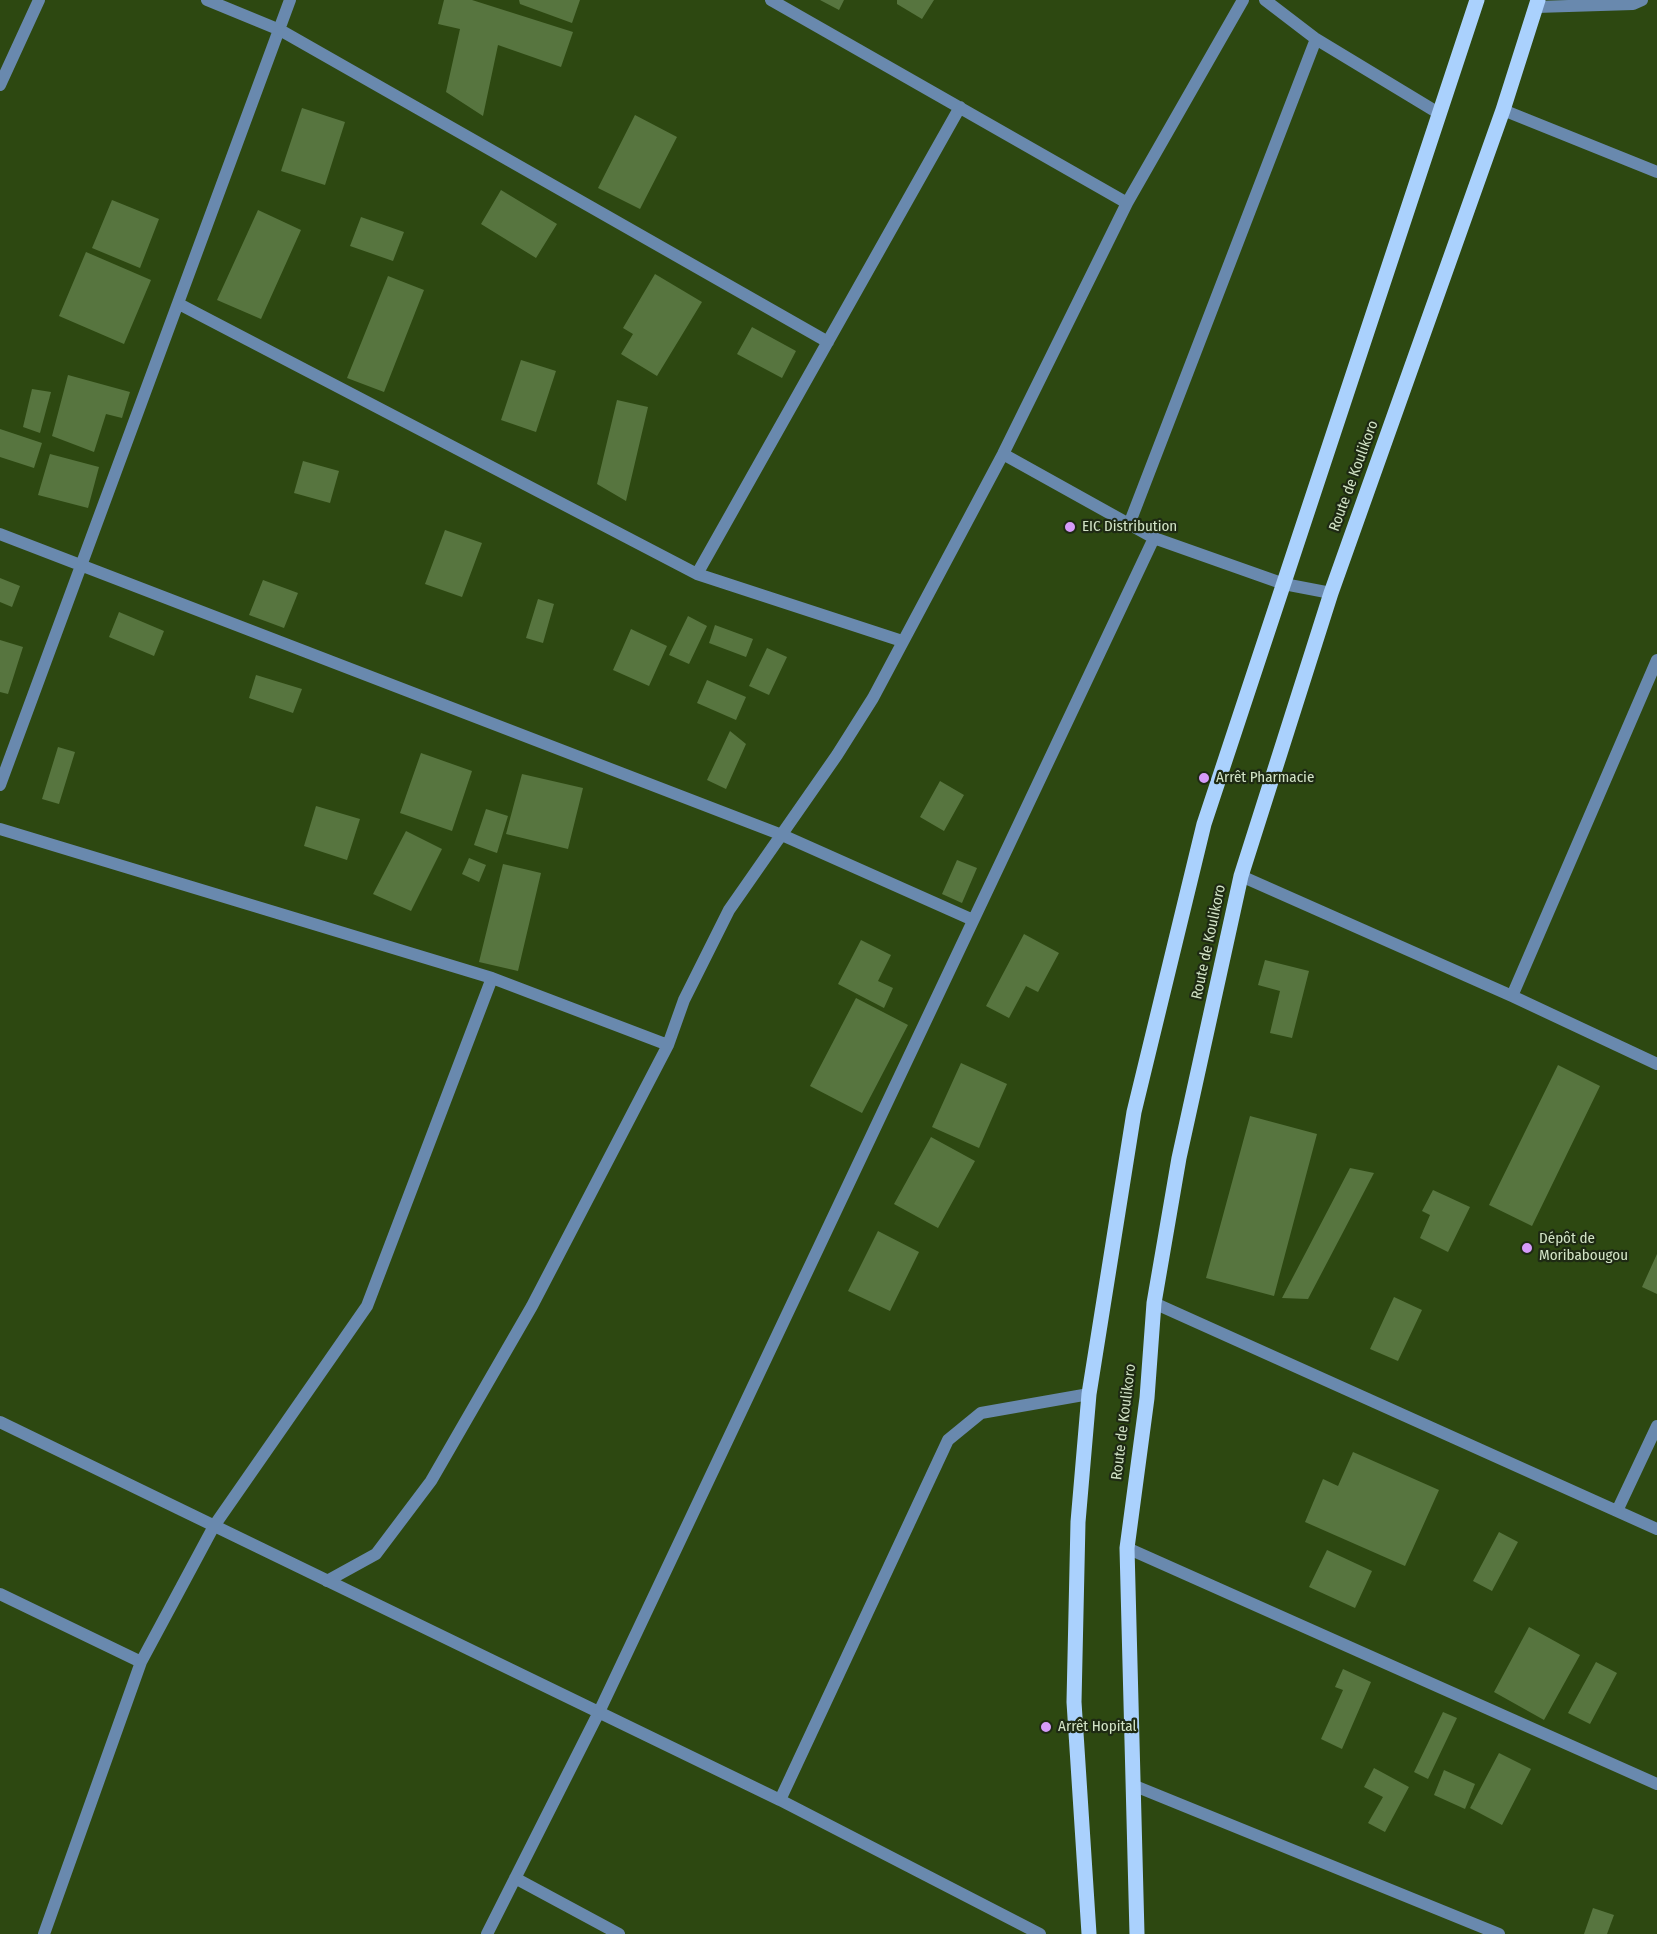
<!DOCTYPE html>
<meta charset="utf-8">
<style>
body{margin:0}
canvas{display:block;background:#2d4811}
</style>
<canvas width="1657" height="1934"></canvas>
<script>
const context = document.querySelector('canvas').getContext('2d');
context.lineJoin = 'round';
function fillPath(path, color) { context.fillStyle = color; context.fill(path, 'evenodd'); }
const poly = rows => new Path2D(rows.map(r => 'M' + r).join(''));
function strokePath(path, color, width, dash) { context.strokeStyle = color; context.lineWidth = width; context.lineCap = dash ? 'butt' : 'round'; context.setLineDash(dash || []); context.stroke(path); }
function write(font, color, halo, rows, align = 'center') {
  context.font = font + ' "Fira Sans Condensed",sans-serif'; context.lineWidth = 4.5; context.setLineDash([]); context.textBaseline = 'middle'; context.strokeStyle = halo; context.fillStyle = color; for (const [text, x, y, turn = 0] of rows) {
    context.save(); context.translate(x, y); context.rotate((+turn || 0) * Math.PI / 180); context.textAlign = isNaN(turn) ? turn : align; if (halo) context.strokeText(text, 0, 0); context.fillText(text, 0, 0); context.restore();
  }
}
fillPath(poly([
 [444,0,472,0,573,32,561,67,498,45,483,116,446,92,460,29,438,24],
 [519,0,580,0,572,23,520,4],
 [820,0,844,0,839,10],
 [897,0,934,0,922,19,897,4],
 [302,108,345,122,325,185,281,171],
 [635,115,677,137,640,209,598,188],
 [501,190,557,224,536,258,481,224],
 [112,200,159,219,140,268,92,248],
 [258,210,301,230,261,319,217,300],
 [361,217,404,232,393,261,350,246],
 [86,252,151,280,124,344,59,316],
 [655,274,702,302,657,376,621,354,633,334,623,328],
 [388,276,424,290,384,392,347,378],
 [752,327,796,351,782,378,737,354],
 [521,360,556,371,536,432,501,420],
 [68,375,130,392,122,418,106,414,94,452,52,436],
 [32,389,51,392,40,433,23,427],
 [617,400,648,407,626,501,597,484],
 [0,429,42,443,34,468,0,457],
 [50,454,99,467,88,508,38,495],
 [303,461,339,471,330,503,294,493],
 [445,530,482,543,462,597,425,584],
 [0,578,20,586,12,607,0,602],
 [263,580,298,593,284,628,249,615],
 [538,599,554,604,543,643,526,638],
 [119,612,164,631,154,656,109,637],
 [688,616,707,626,689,664,669,655],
 [715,625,753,639,746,657,709,643],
 [631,629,667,646,649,686,613,670],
 [0,640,23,647,8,694,0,692],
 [767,648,787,657,769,695,749,686],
 [256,675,302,689,293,713,249,698],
 [707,680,746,697,736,720,697,703],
 [730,731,746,744,726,789,707,780],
 [58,747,75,752,59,804,42,799],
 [421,753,472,771,452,831,400,813],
 [522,774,583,788,568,849,506,834],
 [940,781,964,795,944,831,920,817],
 [316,806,360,819,347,860,304,846],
 [486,809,508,816,497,853,474,845],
 [406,831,442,849,411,911,373,894],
 [469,858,486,865,479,882,462,874],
 [957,860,977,868,962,903,942,894],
 [503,864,541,873,518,971,479,962],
 [1024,934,1059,953,1038,992,1026,986,1009,1018,986,1006],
 [861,940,891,955,878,981,893,988,884,1008,838,984],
 [1265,960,1309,971,1292,1038,1270,1033,1280,991,1258,985],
 [856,998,908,1025,862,1113,810,1086],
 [961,1063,1007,1084,979,1148,932,1127],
 [1558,1065,1600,1086,1532,1226,1489,1205],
 [1250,1116,1317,1134,1274,1296,1206,1278],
 [931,1137,975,1161,938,1228,894,1204],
 [1350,1168,1374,1173,1308,1299,1282,1298],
 [1433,1190,1470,1207,1448,1252,1420,1238,1430,1215,1422,1211],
 [878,1231,919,1252,890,1311,848,1291],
 [1657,1254,1657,1294,1642,1287],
 [1394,1297,1422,1310,1398,1361,1370,1349],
 [1353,1452,1439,1490,1405,1566,1305,1522,1323,1479,1338,1486],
 [1499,1532,1518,1542,1492,1591,1473,1581],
 [1327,1550,1372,1571,1355,1608,1309,1587],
 [1529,1627,1580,1655,1544,1720,1494,1692],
 [1596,1662,1617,1673,1590,1724,1568,1713],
 [1343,1669,1371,1682,1342,1749,1321,1739,1343,1690,1335,1687],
 [1443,1712,1457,1718,1428,1779,1414,1772],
 [1499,1753,1531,1769,1502,1825,1470,1808],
 [1374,1768,1409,1787,1385,1832,1368,1823,1383,1797,1364,1787],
 [1444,1770,1475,1784,1465,1809,1434,1795],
 [1593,1908,1614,1915,1607,1934,1584,1934]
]), '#57753f');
strokePath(poly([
 [1536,7,1633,4,1642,0]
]), '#6989ae', 12);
strokePath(poly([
 [207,0,280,30,828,342],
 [771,0,1127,203],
 [1265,0,1316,39,1440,114],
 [0,85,39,0],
 [1503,110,1657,172],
 [179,304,697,574,902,641],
 [1003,454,1154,538,1284,584,1331,593],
 [1130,522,1316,39],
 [0,534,782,835,973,920],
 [697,574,960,107],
 [0,785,290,0],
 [0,829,492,978,367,1306,214,1526,141,1662,44,1934],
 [1241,876,1512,996,1657,1064],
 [492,978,668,1045],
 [1512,996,1657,660],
 [1154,1303,1657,1529],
 [0,1422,780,1800,1040,1934],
 [1617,1511,1657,1426],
 [1127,1548,1657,1784],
 [327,1581,376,1554,431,1481,532,1306,668,1045,684,1000,729,910,837,755,873,698,1003,454,1127,203,1243,0],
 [0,1594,141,1662],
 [1135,1786,1499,1934],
 [780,1800,948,1440,981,1413,1089,1394],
 [515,1878,619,1934],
 [487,1934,599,1712,1154,538]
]), '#6989ae', 12);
strokePath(poly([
 [1089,1934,1074,1702,1078,1522,1089,1394,1134,1112,1204,824,1477,0],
 [1137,1934,1127,1548,1147,1398,1154,1303,1179,1158,1241,876,1331,593,1503,110,1538,0]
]), '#aad1fd', 15);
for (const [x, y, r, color] of [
 [1070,527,6,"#d69bfa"],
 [1204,778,6,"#d69bfa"],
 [1527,1248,6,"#d69bfa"],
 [1046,1727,6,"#d69bfa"]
]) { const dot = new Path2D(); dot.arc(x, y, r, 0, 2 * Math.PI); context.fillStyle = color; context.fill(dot); strokePath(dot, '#1e2a13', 2); }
write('15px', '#d2e3c6', '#1e2a13', [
 ["Route de Koulikoro",1354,476,-70],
 ["Route de Koulikoro",1209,942,-78],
 ["Route de Koulikoro",1124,1422,-83]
]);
write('15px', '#d2e3c6', '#1e2a13', [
 ["EIC Distribution",1082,527],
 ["Arrêt Pharmacie",1216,778],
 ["Dépôt de",1539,1239],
 ["Moribabougou",1539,1256],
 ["Arrêt Hopital",1058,1727]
], 'left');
</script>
